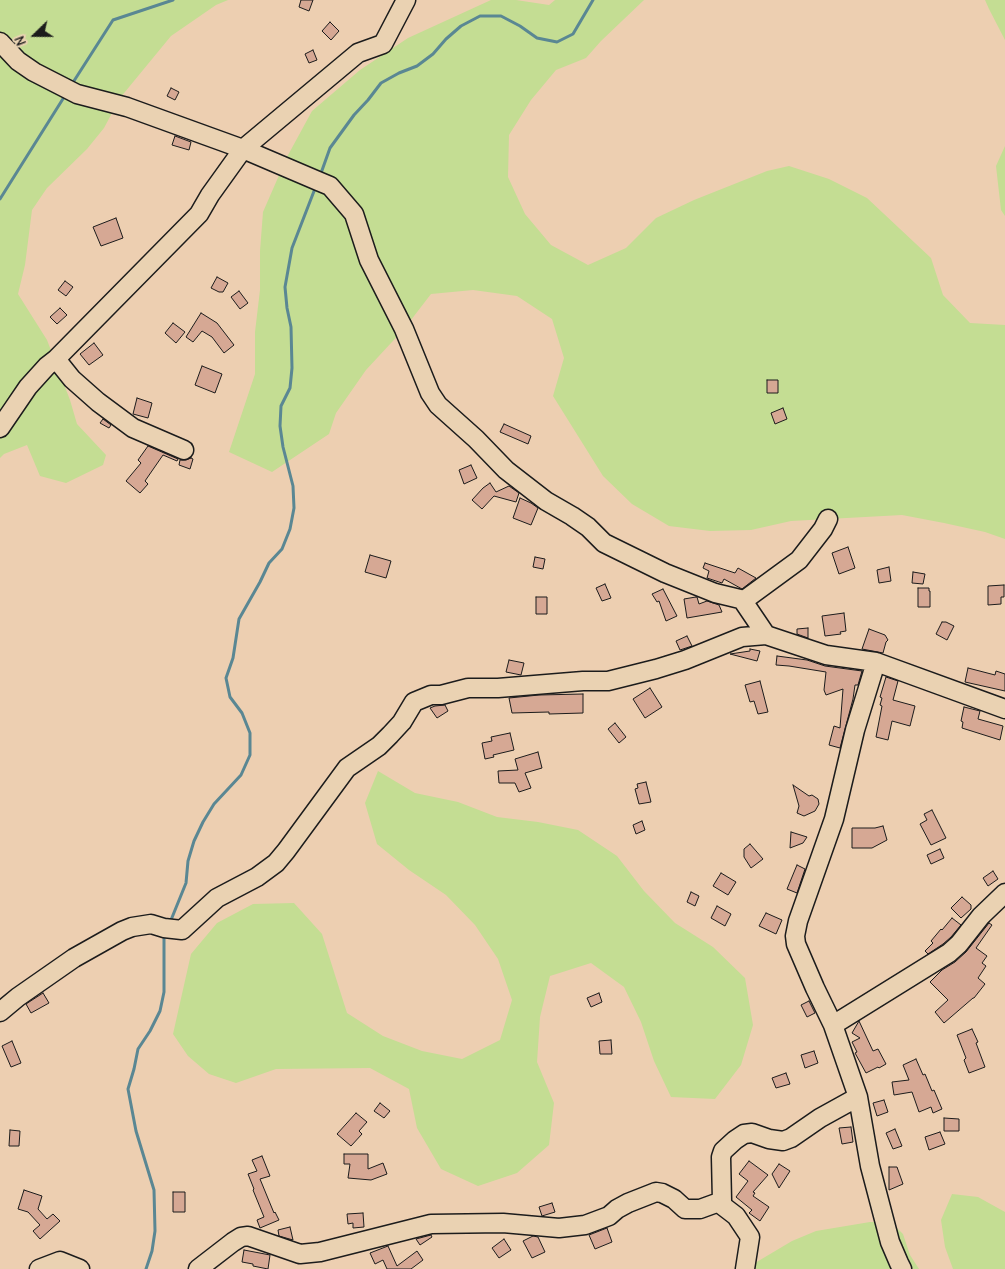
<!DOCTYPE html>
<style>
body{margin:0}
#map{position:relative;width:1005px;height:1269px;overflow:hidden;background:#edcfb1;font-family:"Comic Neue",sans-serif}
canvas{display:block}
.north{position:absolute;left:10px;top:10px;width:50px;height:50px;-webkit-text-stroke:4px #ead2b2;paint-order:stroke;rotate:248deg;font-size:14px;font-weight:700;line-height:20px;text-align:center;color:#1c1c1c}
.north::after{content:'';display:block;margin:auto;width:18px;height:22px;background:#1c1c1c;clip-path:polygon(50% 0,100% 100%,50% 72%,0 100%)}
</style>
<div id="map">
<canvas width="1005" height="1269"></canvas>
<div class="north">N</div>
</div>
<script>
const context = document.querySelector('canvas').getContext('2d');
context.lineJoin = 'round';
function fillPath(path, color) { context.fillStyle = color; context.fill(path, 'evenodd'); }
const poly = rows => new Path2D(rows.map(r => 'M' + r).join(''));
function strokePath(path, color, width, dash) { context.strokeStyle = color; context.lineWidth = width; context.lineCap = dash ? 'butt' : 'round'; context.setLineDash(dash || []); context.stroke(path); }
fillPath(poly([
 [0,0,228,0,216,5,171,36,120,98,104,128,87,149,47,188,32,210,25,265,18,294,47,340,70,400,77,424,106,455,103,465,66,483,40,476,27,445,4,454,0,458],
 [491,0,516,0,549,5,555,0,644,0,601,41,586,58,556,70,531,100,509,135,508,177,525,214,551,245,588,265,626,248,656,218,694,200,767,171,789,166,829,179,867,198,931,258,943,295,970,323,1005,325,1005,539,985,532,944,523,902,515,791,521,751,530,710,531,669,526,632,504,603,476,553,396,564,358,552,319,517,296,473,290,431,294,404,329,366,370,336,413,329,434,272,472,229,452,255,374,255,332,260,290,260,251,263,212,287,157,312,111,360,70,408,38],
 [985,0,1005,0,1005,40,989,9],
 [1005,146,1005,216,1001,210,996,166],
 [378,771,415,793,458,802,497,817,538,822,578,830,617,856,644,891,675,923,713,947,745,978,753,1025,741,1065,715,1099,671,1097,654,1061,641,1022,624,987,591,963,550,976,540,1017,537,1062,554,1103,549,1145,517,1173,478,1186,441,1169,417,1128,409,1089,370,1068,276,1069,236,1083,209,1074,188,1056,173,1034,191,954,217,923,253,904,294,903,322,934,347,1013,383,1036,422,1051,462,1059,500,1040,512,1000,498,959,475,925,446,895,409,870,377,844,365,803],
 [952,1194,978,1197,1005,1212,1005,1269,953,1269,945,1247,941,1220],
 [870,1222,891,1222,903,1234,910,1255,919,1269,756,1269,755,1263,792,1241,816,1231]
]), '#c4dd93');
strokePath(poly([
 [72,84,113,20,173,0],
 [320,176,330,148,354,115,368,100,381,83,399,73,417,66,433,54,446,39,461,26,480,16,501,16,520,26,537,38,557,42,573,34,593,0],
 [0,199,66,94],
 [171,920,186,883,188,861,194,841,203,822,214,804,241,775,250,755,250,733,242,713,230,697,226,678,233,658,239,619,260,582,269,563,282,549,290,529,294,508,293,486,283,447,280,426,281,406,290,388,292,368,291,327,287,308,285,287,292,248,316,186],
 [146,1269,152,1251,155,1231,154,1190,136,1131,128,1089,134,1069,138,1049,150,1031,160,1011,164,992,164,936]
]), '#5a8793', 3);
const building = poly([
 [301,0,313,0,309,11,299,7,301,0],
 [330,22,339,31,331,40,322,31,330,22],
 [313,50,317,60,309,63,305,54,313,50],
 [171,88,179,92,175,100,167,96,171,88],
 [175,136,191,142,189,150,172,145,175,136],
 [116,218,123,238,101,246,93,227,116,218],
 [217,277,228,283,223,292,219,292,211,288,217,277],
 [65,281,73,287,66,296,58,290,65,281],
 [239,291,248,303,240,309,231,297,239,291],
 [60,308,67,315,57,324,50,317,60,308],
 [201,313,217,323,234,345,224,353,212,337,202,331,193,342,186,337,201,313],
 [173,323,185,332,176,343,165,333,173,323],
 [94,343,103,355,89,365,80,354,94,343],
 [202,366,222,374,215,393,195,385,202,366],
 [767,380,778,380,778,393,767,393,767,380],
 [137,398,152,403,148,418,133,414,137,398],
 [783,408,787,419,775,424,771,413,783,408],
 [103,419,111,425,109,428,100,423,103,419],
 [504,424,531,436,528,444,500,432,504,424],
 [148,446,178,459,177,461,163,455,145,481,148,484,140,493,126,481,141,463,138,460,148,446],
 [191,458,193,459,190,469,179,465,180,460,186,460,191,458],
 [471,465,477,478,464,484,459,470,471,465],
 [490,483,496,492,509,486,519,493,516,502,494,496,482,509,472,500,483,488,490,483],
 [520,498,531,503,538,508,531,525,513,518,520,498],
 [848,547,855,568,839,574,832,553,848,547],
 [370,555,391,561,386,578,365,572,370,555],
 [535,557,545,559,543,569,533,567,535,557],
 [705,563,735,573,738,568,756,578,742,589,724,579,722,583,707,578,709,571,703,568,705,563],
 [889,567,891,581,879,583,877,570,889,567],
 [913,572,925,574,923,584,912,583,913,572],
 [605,584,611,598,602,601,596,588,605,584],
 [1004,585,1004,597,1001,597,1001,604,988,605,988,586,1004,585],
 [918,588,929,588,929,591,930,591,930,607,918,607,918,588],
 [663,589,677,616,666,621,659,601,657,602,652,594,663,589],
 [536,597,547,597,547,614,536,614,536,597],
 [696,597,697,597,699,604,707,601,719,605,722,612,687,618,684,599,696,597],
 [844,613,846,631,840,632,841,634,825,636,822,616,844,613],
 [942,622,946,622,954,626,947,640,936,634,942,622],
 [808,628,808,638,797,634,797,629,808,628],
 [869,629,885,635,888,640,886,642,883,653,862,649,869,629],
 [687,636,692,646,680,650,676,641,687,636],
 [750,649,760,651,757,661,730,654,750,651,750,649],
 [777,656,807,660,825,666,862,671,858,685,855,685,853,699,840,748,829,745,834,726,840,728,843,689,826,695,824,690,826,672,789,666,776,665,777,656],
 [509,660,524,663,521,675,506,672,509,660],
 [968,668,995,675,996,671,1005,674,1005,691,965,682,968,668],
 [886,677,898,681,893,700,915,706,910,726,892,721,888,740,876,737,882,706,880,705,882,698,880,697,886,677],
 [760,681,768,712,758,714,754,701,750,702,745,685,760,681],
 [650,688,662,707,645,718,633,699,650,688],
 [583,694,583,713,549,714,549,712,512,713,509,698,539,695,583,694],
 [445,705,448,711,437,718,430,708,435,706,445,705],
 [964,707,980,711,978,719,1003,726,1000,740,962,728,963,722,961,721,964,707],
 [615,723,626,737,619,743,608,729,615,723],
 [510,733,514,750,493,755,494,757,485,759,482,743,492,741,491,737,510,733],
 [538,752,542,768,525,773,531,788,519,792,515,783,499,783,498,771,518,770,515,759,538,752],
 [646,782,651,802,639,804,635,789,638,788,637,784,646,782],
 [793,785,809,796,812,795,818,799,819,804,815,811,804,816,797,813,799,806,793,785],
 [932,810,946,838,931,845,920,824,927,820,924,814,932,810],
 [642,821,645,830,636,834,633,825,642,821],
 [883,826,887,840,872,848,852,848,852,828,875,828,883,826],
 [791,832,807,837,803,843,790,848,791,832],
 [750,844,763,859,751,868,744,857,744,849,750,844],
 [940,849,944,858,931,864,927,855,940,849],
 [797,865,805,869,797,893,787,889,797,865],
 [993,871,998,879,988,886,983,878,993,871],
 [721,873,736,882,728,895,713,886,721,873],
 [691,892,699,896,695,906,687,902,691,892],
 [962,897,971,905,971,909,961,918,951,908,962,897],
 [717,906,731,914,725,926,711,918,717,906],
 [766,913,782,920,776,934,759,926,766,913],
 [952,918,961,925,951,937,943,944,928,954,925,951,933,943,931,941,941,929,942,930,952,918],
 [989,923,992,925,976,948,987,956,982,963,986,966,978,978,985,984,974,998,973,998,944,1023,935,1012,948,1000,930,982,942,970,955,962,966,952,989,923],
 [43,993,49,1003,31,1013,26,1004,43,993],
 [599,993,602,1002,591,1007,587,998,599,993],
 [809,1001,815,1013,807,1017,801,1005,809,1001],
 [859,1021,873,1051,878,1049,886,1064,879,1068,878,1067,866,1073,855,1053,857,1052,852,1042,860,1038,852,1033,859,1021],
 [972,1029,978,1042,976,1043,985,1067,969,1073,964,1060,966,1058,957,1035,972,1029],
 [611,1040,612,1054,600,1054,599,1041,611,1040],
 [12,1041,21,1063,11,1067,2,1046,12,1041],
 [814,1051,818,1063,805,1068,801,1055,814,1051],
 [916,1059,923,1075,925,1074,932,1091,934,1090,942,1109,933,1113,931,1107,919,1112,912,1092,894,1095,892,1082,909,1080,903,1065,916,1059],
 [786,1073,790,1084,776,1088,772,1078,786,1073],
 [884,1100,888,1112,877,1116,873,1103,884,1100],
 [380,1103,390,1111,384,1118,374,1111,380,1103],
 [356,1113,367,1122,359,1131,362,1134,351,1146,337,1134,356,1113],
 [944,1118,959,1119,959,1131,944,1131,944,1118],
 [851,1127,853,1142,842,1144,839,1128,851,1127],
 [895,1129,902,1146,893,1149,886,1133,895,1129],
 [10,1130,20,1131,19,1146,9,1146,10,1130],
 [940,1132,945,1144,929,1150,925,1137,940,1132],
 [344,1154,368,1154,368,1169,383,1163,387,1174,371,1180,348,1178,350,1164,344,1164,344,1154],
 [262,1156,270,1176,260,1179,274,1213,275,1212,279,1220,260,1228,257,1220,264,1217,253,1190,254,1189,248,1174,257,1171,252,1160,262,1156],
 [749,1161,768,1175,753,1192,755,1193,753,1196,769,1207,760,1221,749,1213,752,1210,736,1197,748,1181,739,1174,749,1161],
 [779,1164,790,1171,779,1188,772,1174,779,1164],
 [889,1167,897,1167,903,1184,889,1190,889,1167],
 [24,1190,42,1196,38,1209,47,1219,53,1214,60,1221,40,1239,33,1231,40,1225,28,1212,18,1209,24,1190],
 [173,1192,185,1192,185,1212,173,1212,173,1192],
 [552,1203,555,1212,542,1216,539,1207,552,1203],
 [363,1213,364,1227,353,1228,353,1223,348,1224,347,1214,363,1213],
 [290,1227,293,1240,279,1236,278,1230,290,1227],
 [607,1228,612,1242,595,1249,589,1235,607,1228],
 [431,1235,432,1237,420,1245,416,1239,431,1235],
 [533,1236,538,1237,545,1252,532,1258,523,1241,533,1236],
 [504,1239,511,1250,499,1258,492,1248,504,1239],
 [388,1246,397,1266,417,1251,423,1260,411,1269,387,1269,383,1260,375,1264,370,1253,388,1246],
 [244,1250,270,1255,268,1269,253,1266,253,1264,242,1262,244,1250]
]);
fillPath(building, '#d6a894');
strokePath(building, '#1c1c1c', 1);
const minor = poly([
 [0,42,18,61,34,72,77,94,127,107,243,149,318,181,330,186,354,214,369,260,404,329,430,393,438,405,476,439,506,470,546,501,572,516,588,527,604,543,665,573,715,593,740,599,743,601,766,635,826,655,876,662,855,730,834,819,798,921,795,936,796,944,815,988,833,1025,858,1097,870,1166,890,1242,899,1263,902,1269],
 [56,359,72,379,98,402,133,428,184,450],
 [0,428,28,387,47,366,56,359,199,214,210,195,243,149,358,53,383,44,406,0],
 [743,601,799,560,823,529,828,519],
 [876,662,1005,709],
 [0,1012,18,997,74,958,122,931,132,927,151,924,164,928,182,930,217,898,257,877,276,863,286,851,347,768,379,746,390,735,402,722,414,702,431,695,441,695,468,688,498,688,583,681,608,681,656,669,685,660,742,637,766,635],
 [833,1025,949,953,959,944,981,916,1005,893],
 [719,1203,736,1216,750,1237,745,1269],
 [39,1269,60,1261,80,1269],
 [198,1269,233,1242,241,1237,248,1236,300,1254,320,1252,431,1224,503,1223,559,1228,585,1225,609,1216,617,1209,628,1203,656,1192,662,1193,674,1199,685,1209,700,1209,722,1201,721,1157,723,1151,735,1140,744,1134,752,1133,769,1139,783,1141,791,1138,820,1118,858,1097]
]);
strokePath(minor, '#1c1c1c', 21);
strokePath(minor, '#ead2b2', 18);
</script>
